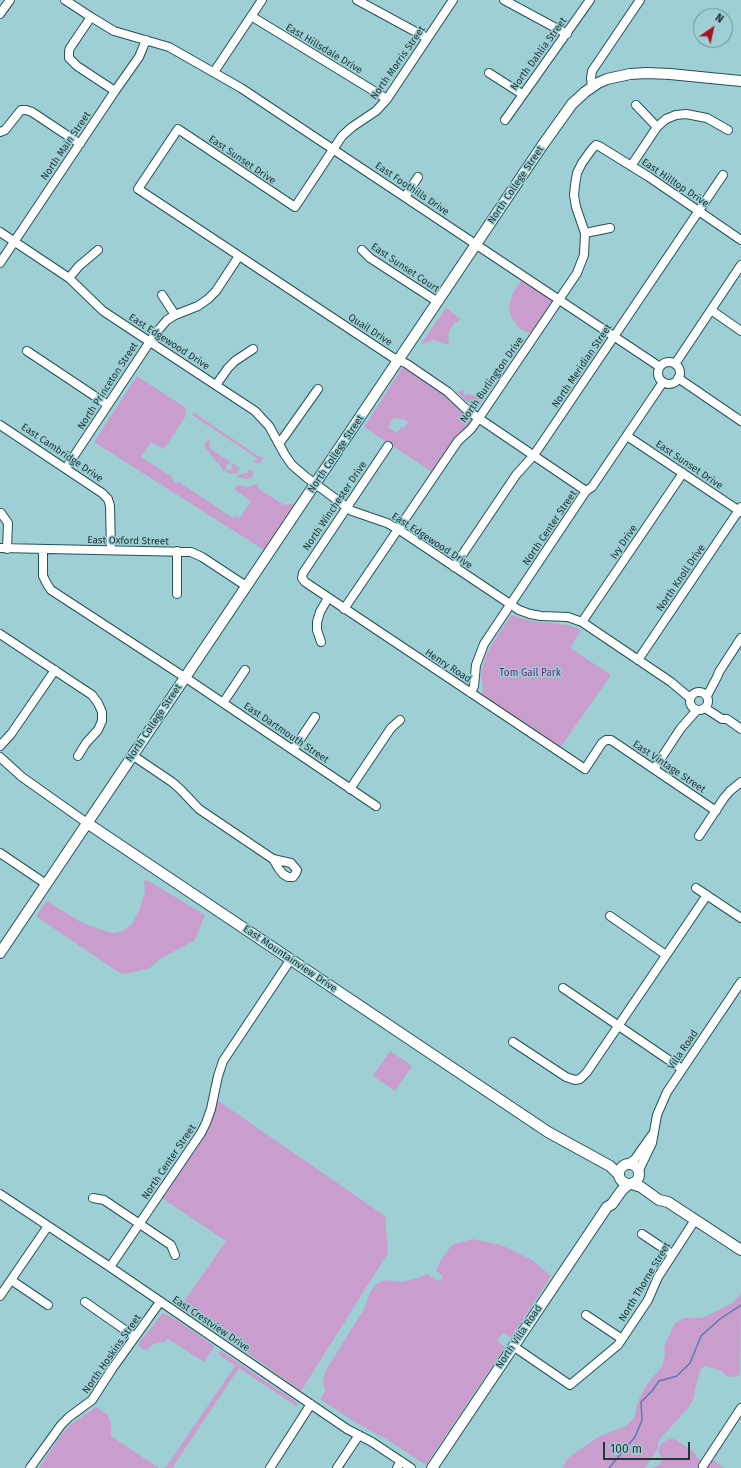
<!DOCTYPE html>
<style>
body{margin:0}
#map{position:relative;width:741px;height:1468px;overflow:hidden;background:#9dcfd4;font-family:"Fira Sans",sans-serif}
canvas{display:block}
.north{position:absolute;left:693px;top:8px;width:40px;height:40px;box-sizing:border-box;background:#9dcfd4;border:1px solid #6c9296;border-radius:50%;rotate:34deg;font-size:11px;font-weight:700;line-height:16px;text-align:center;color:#223738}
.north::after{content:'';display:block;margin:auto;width:14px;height:18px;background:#a81223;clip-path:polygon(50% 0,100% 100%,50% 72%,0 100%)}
.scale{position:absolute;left:603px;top:1442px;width:87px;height:18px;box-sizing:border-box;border:2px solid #223738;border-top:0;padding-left:5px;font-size:12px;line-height:14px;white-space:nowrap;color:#223738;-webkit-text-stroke:3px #9dcfd4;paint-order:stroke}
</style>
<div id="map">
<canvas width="741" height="1468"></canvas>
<div class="north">N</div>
<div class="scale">100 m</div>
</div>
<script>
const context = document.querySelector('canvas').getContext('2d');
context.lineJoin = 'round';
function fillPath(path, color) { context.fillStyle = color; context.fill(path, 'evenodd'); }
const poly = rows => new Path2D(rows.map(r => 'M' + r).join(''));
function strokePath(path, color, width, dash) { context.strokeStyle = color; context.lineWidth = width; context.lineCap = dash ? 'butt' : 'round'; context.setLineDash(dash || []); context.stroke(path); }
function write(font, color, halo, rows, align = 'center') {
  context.font = font + ' "Fira Sans",sans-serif'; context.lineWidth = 3; context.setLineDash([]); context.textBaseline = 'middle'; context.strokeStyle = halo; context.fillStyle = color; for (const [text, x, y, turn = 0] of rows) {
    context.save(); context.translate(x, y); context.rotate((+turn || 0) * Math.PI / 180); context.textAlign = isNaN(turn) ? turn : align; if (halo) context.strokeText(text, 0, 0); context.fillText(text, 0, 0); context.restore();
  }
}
fillPath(poly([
 [522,279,550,299,552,302,551,305,531,334,520,329,513,320,510,313,509,307,513,293],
 [446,308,461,319,455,323,450,329,448,336,449,345,434,340,421,344],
 [402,368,407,368,446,394,471,419,469,425,451,443,432,472,364,427],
 [394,417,401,420,402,418,408,422,404,428,401,427,397,433,388,427],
 [499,370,502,373,478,407,465,400,457,392,463,390,464,395,469,394,477,397,480,396,484,392,485,389],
 [137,376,186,408,185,417,164,449,151,442,141,457,172,477,172,479,177,483,179,482,233,518,234,516,240,518,251,501,235,490,236,485,247,487,257,484,259,489,284,505,296,503,264,550,94,442],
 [193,412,258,456,259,456,263,458,260,463,254,463,257,458,192,415],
 [209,440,211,443,209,447,222,457,218,464,204,446,206,441],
 [223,457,231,462,227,465,226,469,224,472,219,464],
 [232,463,240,468,236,474,226,472,227,470,231,470],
 [250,469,254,473,251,478,246,479,237,477,238,475,247,473],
 [511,615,531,621,568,625,581,630,570,648,611,675,560,748,481,695,483,690,481,675,485,658,491,646],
 [144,880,152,883,205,915,195,940,160,959,150,968,126,974,120,973,37,917,38,913,47,901,79,921,101,930,113,933,123,931,132,924,140,909,145,892],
 [390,1051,412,1066,395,1091,373,1076],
 [217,1100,385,1216,388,1253,301,1391,181,1306,226,1241,162,1198,208,1129],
 [472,1239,501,1245,532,1260,551,1276,511,1338,503,1333,497,1341,505,1347,426,1465,391,1442,355,1422,320,1399,325,1391,323,1381,326,1370,365,1307,370,1292,376,1284,385,1280,401,1282,419,1278,427,1274,439,1281,443,1277,436,1270,441,1260,452,1245],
 [741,1293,740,1374,736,1377,727,1376,721,1371,706,1366,702,1368,699,1373,693,1400,688,1408,659,1440,657,1450,645,1468,562,1468,569,1457,600,1436,626,1426,634,1418,639,1399,646,1386,663,1365,665,1354,664,1347,675,1323,684,1318,701,1318,711,1314,734,1302],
 [163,1313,180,1322,214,1346,213,1349,204,1362,168,1339,165,1342,155,1343,146,1350,141,1348,138,1344],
 [221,1351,298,1403,296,1406,239,1368,172,1468,160,1468,166,1467,235,1366,218,1354],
 [96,1407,108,1415,111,1423,111,1436,159,1468,39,1468,58,1439,70,1425],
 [670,1438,676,1440,694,1452,697,1458,704,1461,700,1468,652,1468,660,1464,662,1458,658,1452,659,1448,662,1443],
 [712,1459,724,1468,706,1468]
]), '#c99ecd');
strokePath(poly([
 [609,1468,635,1437,642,1420,641,1402,652,1391,659,1381,677,1376,690,1363,701,1336,720,1319,741,1305]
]), '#5a7cb3', 1.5);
const minor = poly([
 [65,0,91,17,114,31,169,47,241,88,660,367],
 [357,0,427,38],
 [453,0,387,99,376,111,352,127,342,136,295,207,178,129,138,189,392,357,407,364,448,392,468,411,586,491],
 [504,0,567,34],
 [0,14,10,0],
 [251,16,387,99],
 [91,17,70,48,69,51,69,58,77,66,115,91],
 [214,72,262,0],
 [489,73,522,94],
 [592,87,591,78,592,71,640,0],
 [636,105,657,127],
 [505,120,590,0],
 [0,132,5,130,21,110,26,110,32,112,80,144],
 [631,166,657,127,666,119,676,115,686,114,707,118,728,130],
 [405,197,418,177],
 [0,232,69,278,103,311,255,411,269,426,285,455,292,465,306,477,352,511,387,523,398,529,519,610,530,614,541,616,568,617,582,622,671,682,690,698],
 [585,233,610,228],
 [362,250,370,258,438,302],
 [0,263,115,91,139,57,146,40],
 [69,278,79,266,98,250],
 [162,295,175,315],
 [711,310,741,331],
 [27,351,108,405],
 '658 373a11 11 0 1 1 22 0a11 11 0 1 1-22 0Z',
 [675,364,741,265],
 [678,378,741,421],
 [216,385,228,368,235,361,253,349],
 [0,425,102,493,108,499,110,506,111,550],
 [627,436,741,512],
 [279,444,318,389],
 [388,446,303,573,302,578,305,582,585,769,602,743,606,740,611,740,716,811],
 [66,468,155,334,167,320,175,315,198,306,208,299,216,291,239,256],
 [1,513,8,523,7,549],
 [0,548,191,552,202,557,246,586],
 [43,549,43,576,47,584,51,590,192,682,376,806],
 [454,567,516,475,534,455,723,175],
 [177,594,177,551],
 [344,609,458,441,471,429,479,418,577,273,584,255,585,233,576,207,574,195,575,185,577,173,582,163,592,149,596,145,599,146,649,177,741,240],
 [582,622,683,473],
 [0,634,92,695,98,703,102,712,102,721,98,730,86,743,78,756],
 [321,642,317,630,317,622,320,612,328,598],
 [638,660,741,507],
 '690 701a9 9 0 1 1 18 0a9 9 0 1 1-18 0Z',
 [471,693,474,686,476,665,484,644,586,491,592,487,663,382],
 [707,696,717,677,719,672,741,638],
 [223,703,245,670],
 [705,708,722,719,727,719,741,729],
 [0,746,11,734,55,670],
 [293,750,315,717],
 [132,755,172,782,180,789,199,809,273,859,291,863,297,870,296,873,293,877,288,877,283,874,279,869,273,859],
 [0,757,22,777,87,823],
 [654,769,681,728,697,710],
 [350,789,391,728,400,720],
 [699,836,724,798,730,791,741,782],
 [0,853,46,884],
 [696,888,741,918],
 [610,916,666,955],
 [563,988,682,1069],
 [513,1042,566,1077,575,1080,580,1079,587,1072,707,895],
 [628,1164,635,1159,652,1135],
 [639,1170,652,1143,657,1115,667,1092,741,982],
 [0,1194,110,1267,347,1429,372,1442,411,1468],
 [93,1198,104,1200,171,1245,175,1255],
 [642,1234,672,1254],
 [110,1267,201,1133,206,1123,211,1109,218,1076,223,1061,291,959],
 [11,1280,48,1305],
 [0,1296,48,1226],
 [85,1302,135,1337],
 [586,1315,622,1339],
 [513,1346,570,1385,618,1345,648,1300,658,1277,695,1220],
 [703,1466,741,1408],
 [30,1468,61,1425,69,1417,92,1400,112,1369,160,1302],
 [270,1468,311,1404],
 [337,1468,359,1435],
 [397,1468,401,1461]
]);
const major = poly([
 [87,823,548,1132,610,1166,619,1175],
 [0,953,542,146,572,104,585,92,598,83,607,79,630,74,647,73,670,74,741,81],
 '619 1174a10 10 0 1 1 20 0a10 10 0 1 1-20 0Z',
 [632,1184,641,1187,659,1200,668,1202,741,1250],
 [432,1468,607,1207,612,1204,622,1190,629,1184]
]);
strokePath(minor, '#235358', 10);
strokePath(major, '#235358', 12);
strokePath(minor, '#fff', 8);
strokePath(major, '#fff', 10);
write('10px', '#223738', '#9dcfd4', [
 ["East Hillsdale Drive",324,49,31],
 ["North Dahlia Street",539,54,-54],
 ["North Morris Street",398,63,-55],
 ["North Main Street",66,146,-56],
 ["East Sunset Drive",242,160,34],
 ["East Hilltop Drive",675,183,34],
 ["North College Street",516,185,-56],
 ["East Foothills Drive",412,189,34],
 ["East Sunset Court",405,268,34],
 ["Quail Drive",370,330,33],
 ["East Edgewood Drive",169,342,33],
 ["North Meridian Street",582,366,-56],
 ["North Burlington Drive",492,380,-55],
 ["North Princeton Street",108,386,-57],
 ["East Cambridge Drive",62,453,34],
 ["North College Street",336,454,-56],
 ["East Sunset Drive",689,465,34],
 ["North Winchester Drive",335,506,-56],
 ["North Center Street",550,528,-56],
 ["East Oxford Street",128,541,1],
 ["East Edgewood Drive",432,541,33],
 ["Ivy Drive",624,542,-56],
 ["North Knoll Drive",681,578,-56],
 ["Henry Road",448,666,33],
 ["North College Street",154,723,-56],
 ["East Dartmouth Street",286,733,34],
 ["East Vintage Street",669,767,34],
 ["East Mountainview Drive",290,959,34],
 ["Villa Road",683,1050,-56],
 ["North Center Street",169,1162,-56],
 ["North Thorne Street",645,1282,-59],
 ["East Crestview Drive",211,1324,34],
 ["North Villa Road",519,1337,-56],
 ["North Hoskins Street",112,1354,-55]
]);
write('10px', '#6d1e76', '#9dcfd4', [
 ["Tom Gail Park",530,673]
]);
</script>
